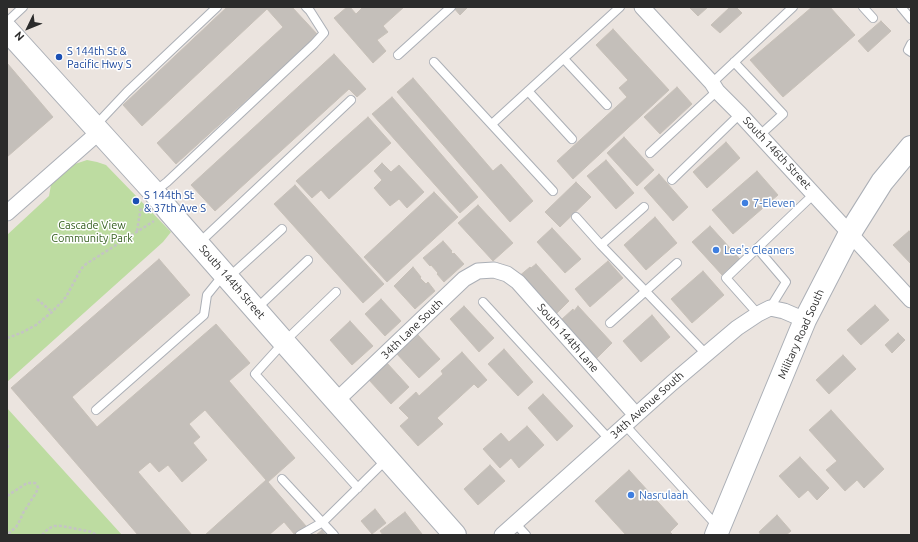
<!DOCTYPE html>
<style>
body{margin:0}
#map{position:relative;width:918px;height:542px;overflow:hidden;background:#ebe4df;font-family:Ubuntu,sans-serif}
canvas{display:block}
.frame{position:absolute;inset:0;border:8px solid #2b2b2b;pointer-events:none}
.north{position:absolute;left:8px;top:8px;width:40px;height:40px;-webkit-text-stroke:3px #fff;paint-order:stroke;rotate:227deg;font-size:11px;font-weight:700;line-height:16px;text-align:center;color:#2b2b2b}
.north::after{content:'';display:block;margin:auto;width:14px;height:18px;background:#2b2b2b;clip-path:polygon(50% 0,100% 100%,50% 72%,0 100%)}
</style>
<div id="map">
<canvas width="918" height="542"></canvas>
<div class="frame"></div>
<div class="north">N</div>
</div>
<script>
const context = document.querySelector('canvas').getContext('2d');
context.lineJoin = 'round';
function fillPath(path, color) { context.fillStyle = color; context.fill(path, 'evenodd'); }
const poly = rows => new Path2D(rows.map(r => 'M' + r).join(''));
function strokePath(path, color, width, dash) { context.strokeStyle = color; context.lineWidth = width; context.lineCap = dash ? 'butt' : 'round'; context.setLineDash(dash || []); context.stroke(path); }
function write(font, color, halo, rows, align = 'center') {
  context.font = font + ' Ubuntu,sans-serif'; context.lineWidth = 3; context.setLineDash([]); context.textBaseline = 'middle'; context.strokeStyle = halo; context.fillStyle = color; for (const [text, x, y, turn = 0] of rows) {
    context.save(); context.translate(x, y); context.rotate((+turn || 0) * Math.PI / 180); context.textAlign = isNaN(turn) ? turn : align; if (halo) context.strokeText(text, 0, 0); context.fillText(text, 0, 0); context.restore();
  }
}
fillPath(poly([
 [87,160,97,162,106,165,171,232,163,242,7,382,7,235,49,196,51,185,75,164],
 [7,408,122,535,7,535]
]), '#bddca1');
const building = poly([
 [227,7,292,7,318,35,176,164,157,143,283,27,267,9,142,126,123,105,227,7],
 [347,7,350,7,356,14,363,7,404,7,383,26,388,32,377,40,386,51,373,63,334,18,347,7],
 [453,7,468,7,460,15,453,7],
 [689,7,708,7,698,16,689,7],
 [730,7,736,7,742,13,720,33,711,25,730,7],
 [812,7,830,7,855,35,783,97,750,60,812,7],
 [881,21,891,31,868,52,858,41,881,21],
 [613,29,669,90,573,179,557,161,627,97,619,88,628,80,596,45,613,29],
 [334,54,366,89,357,97,349,89,215,211,191,185,334,54],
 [7,63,53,117,7,157,7,63],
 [413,78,493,171,501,164,533,201,510,222,397,92,413,78],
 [677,87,692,104,660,134,644,117,677,87],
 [392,97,478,197,460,213,372,114,392,97],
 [368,117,391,143,329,199,321,190,312,198,296,181,368,117],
 [624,137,654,170,637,186,607,153,624,137],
 [726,142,740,158,707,188,693,172,726,142],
 [606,160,634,193,616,209,587,176,606,160],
 [382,163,391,172,399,165,424,192,407,208,399,199,390,206,374,188,382,180,374,171,382,163],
 [757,171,778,195,733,234,712,210,757,171],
 [659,174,688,207,673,221,644,188,659,174],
 [576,182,591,197,560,227,545,212,576,182],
 [295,185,384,284,363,303,274,204,295,185],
 [434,192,458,217,387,282,364,257,434,192],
 [478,205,513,243,493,261,458,223,478,205],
 [655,217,677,243,646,270,624,245,655,217],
 [710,226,740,259,722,275,692,242,710,226],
 [552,228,581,259,565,273,537,242,552,228],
 [909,231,911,233,911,264,893,245,909,231],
 [443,241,452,251,451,252,453,254,454,253,464,264,444,282,437,274,438,273,431,265,430,266,423,258,443,241],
 [159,259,190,295,72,397,97,427,216,324,250,363,229,381,295,458,268,482,306,526,296,535,295,535,284,522,269,535,205,535,266,480,205,410,189,424,200,437,193,443,207,460,182,482,168,465,159,472,150,462,138,472,192,535,138,535,11,388,159,259],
 [608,261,623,278,590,307,575,289,608,261],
 [536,264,569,301,554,316,518,277,530,267,531,268,536,264],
 [413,267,421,277,420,278,426,284,428,282,435,291,415,309,394,286,413,267],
 [703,271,724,295,692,323,671,299,703,271],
 [381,299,401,321,385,336,365,314,381,299],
 [875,305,889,320,861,345,847,330,875,305],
 [464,306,494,338,479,352,450,319,464,306],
 [578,306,612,343,596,359,561,320,573,309,574,311,578,306],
 [652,315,670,337,641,362,623,341,652,315],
 [350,321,373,346,352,365,330,340,350,321],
 [898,333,905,340,892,353,885,345,898,333],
 [418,335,440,359,419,378,397,354,418,335],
 [504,349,533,382,518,396,488,364,504,349],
 [462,352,487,380,478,388,474,384,437,418,443,424,418,446,400,426,409,418,399,408,416,392,419,396,443,374,441,371,462,352],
 [843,355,856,369,829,394,816,380,843,355],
 [387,363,409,387,391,404,369,380,387,363],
 [543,394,573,426,557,441,528,408,543,394],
 [831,410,884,469,864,488,857,480,845,491,826,470,837,461,809,430,831,410],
 [527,426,544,445,519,468,511,458,500,468,483,449,501,433,509,442,527,426],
 [800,457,829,488,817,500,808,490,799,498,779,476,800,457],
 [490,465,505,481,478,505,464,489,490,465],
 [629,470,678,524,670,532,673,535,626,535,595,501,629,470],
 [375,509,386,523,372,534,361,521,375,509],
 [405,512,422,534,421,535,383,535,380,531,405,512],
 [777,515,791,531,786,535,761,535,759,532,777,515],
 [322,530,326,535,316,535,322,530]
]);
fillPath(building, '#c4bfba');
strokePath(building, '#c7c0b8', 1);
const lane = poly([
 [863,7,873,18],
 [901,7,911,19],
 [7,22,23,7],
 [911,44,908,50,911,52],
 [398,55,451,7],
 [564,59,607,105],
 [434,62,553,191],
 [734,62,783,114,760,135],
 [712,83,793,7],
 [528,91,572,139],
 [492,124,620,7],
 [95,126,127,92,217,7],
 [650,153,717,91],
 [672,180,740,114],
 [154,192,167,182,314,44,324,33,310,11,306,7],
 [644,207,601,245,706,354],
 [576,217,601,245],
 [199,243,351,100],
 [757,248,786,282,770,308],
 [229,277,282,229],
 [336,292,284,342,255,374,358,488],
 [483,302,609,439],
 [256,309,308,260],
 [758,314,726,278,814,194],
 [610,323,677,263],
 [96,410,204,315,207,295,224,274],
 [625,425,718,527],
 [282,479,334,535],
 [515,523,526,535],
 [300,535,323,522,387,459]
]);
const street = poly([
 [642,7,712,83,717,91,740,114,911,300],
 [7,213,99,132],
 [336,401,464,279,478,271,494,270,507,274,518,282,636,415],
 [502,535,672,383,737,328,758,314,770,308,784,311,805,320]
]);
const secondary = poly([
 [7,30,154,192,169,211,284,342,455,535],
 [716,535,805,320,850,233,882,182,911,147]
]);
strokePath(lane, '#abafb6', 10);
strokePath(street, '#abafb6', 17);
strokePath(secondary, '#abafb6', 24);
strokePath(poly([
 [137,231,141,207],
 [37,299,52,312],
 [7,338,21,333,36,325,52,312,66,297,81,269,86,264,154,221],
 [7,440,8,446,7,451],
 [7,496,27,483,35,483,37,485,38,488,36,493,23,513,19,522,16,527,7,535],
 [42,535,48,529,54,526,62,526,92,532,96,535]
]), '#c4c4c4', 2.5, [3, 2]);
strokePath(lane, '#fff', 8);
strokePath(street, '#fff', 15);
strokePath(secondary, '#fff', 22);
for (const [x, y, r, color] of [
 [59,57,4,"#1a4fb4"],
 [136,201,4,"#1a4fb4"],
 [745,203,4,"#3f7fe0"],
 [716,250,4,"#3f7fe0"],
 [631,495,4,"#3f7fe0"]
]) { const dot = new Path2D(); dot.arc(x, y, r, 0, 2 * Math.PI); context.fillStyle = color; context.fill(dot); strokePath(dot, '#fff', 1.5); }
write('11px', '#164399', '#fff', [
 ["S 144th St &",67,51],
 ["Pacific Hwy S",67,64],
 ["S 144th St",144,195],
 ["& 37th Ave S",144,208]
], 'left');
write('11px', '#2b2b2b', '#fff', [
 ["South 146th Street",777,153,47],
 ["South 144th Street",232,282,49],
 ["34th Lane South",412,329,-44],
 ["Military Road South",801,334,-66],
 ["South 144th Lane",568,338,49],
 ["34th Avenue South",647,405,-42]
]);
write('11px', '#366cbe', '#fff', [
 ["7-Eleven",753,203],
 ["Lee's Cleaners",724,250],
 ["Nasrulaah",639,495]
], 'left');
write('11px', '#376122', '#fff', [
 ["Cascade View",92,225],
 ["Community Park",92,238]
]);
</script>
